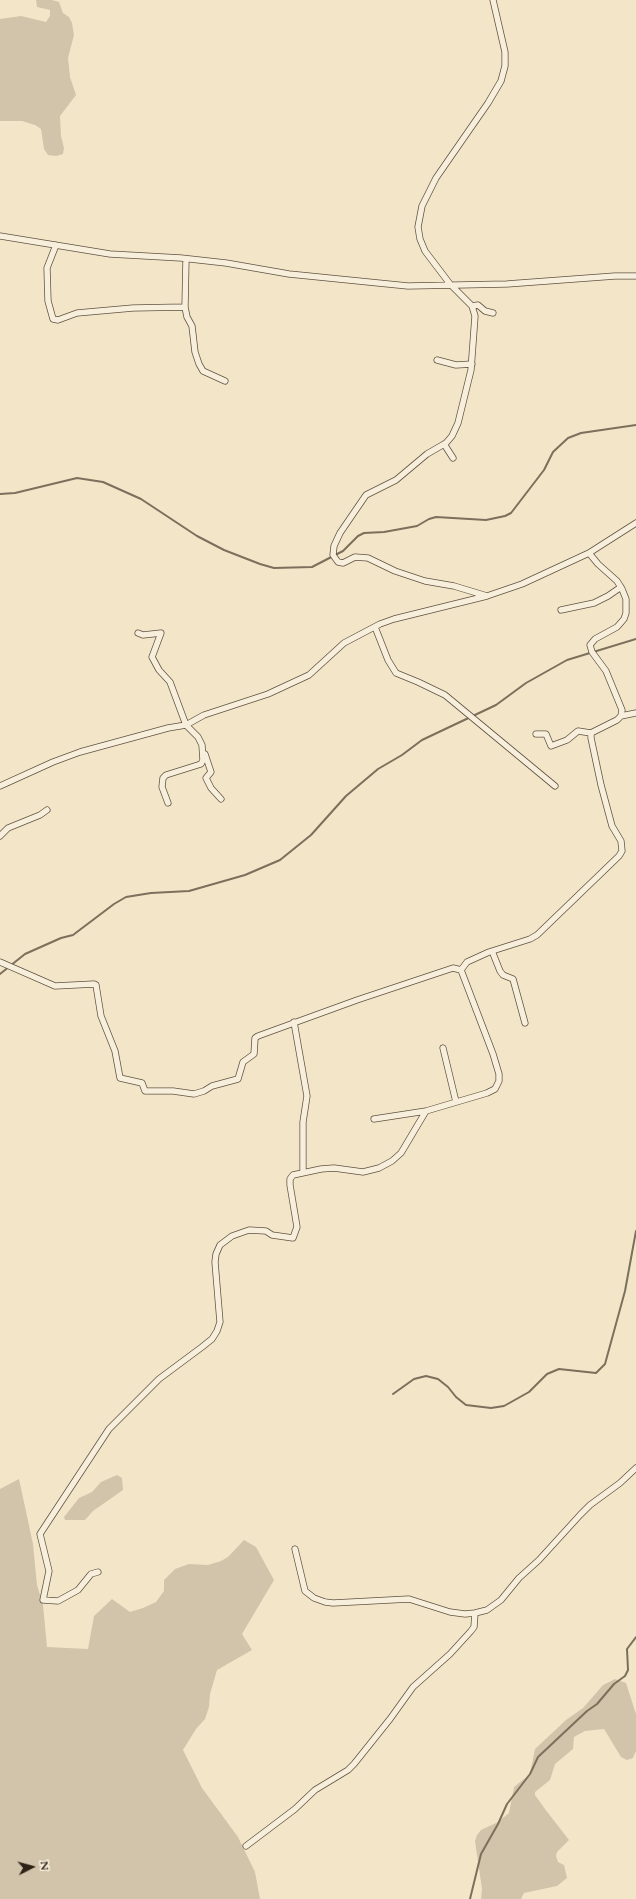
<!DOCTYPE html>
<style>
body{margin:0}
#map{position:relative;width:636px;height:1899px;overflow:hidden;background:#f3e6c8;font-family:Cardo,serif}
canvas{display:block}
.north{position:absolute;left:12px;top:1847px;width:40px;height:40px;-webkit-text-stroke:3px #f7efdb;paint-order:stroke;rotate:84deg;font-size:11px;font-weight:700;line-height:16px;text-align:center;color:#2f2016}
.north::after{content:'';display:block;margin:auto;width:14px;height:18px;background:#2f2016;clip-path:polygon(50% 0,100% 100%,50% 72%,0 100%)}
</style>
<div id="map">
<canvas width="636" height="1899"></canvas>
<div class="north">N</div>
</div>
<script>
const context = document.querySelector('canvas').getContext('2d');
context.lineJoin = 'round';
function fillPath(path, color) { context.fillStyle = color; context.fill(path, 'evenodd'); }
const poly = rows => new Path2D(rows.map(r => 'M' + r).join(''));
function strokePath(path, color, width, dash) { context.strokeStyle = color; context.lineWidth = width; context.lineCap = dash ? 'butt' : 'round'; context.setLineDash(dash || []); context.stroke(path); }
fillPath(poly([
 [36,0,52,0,59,2,63,13,69,17,72,23,74,35,68,58,70,77,76,95,60,116,61,136,64,148,63,154,56,156,48,155,44,149,41,129,35,125,22,121,0,121,0,19,21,16,46,22,50,16,50,10,37,7],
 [117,1475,122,1478,123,1490,93,1511,85,1520,65,1520,64,1517,79,1498,92,1492,101,1482],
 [19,1479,33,1544,37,1585,43,1605,47,1647,88,1649,94,1616,112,1599,130,1612,143,1608,156,1602,164,1591,164,1580,175,1569,189,1564,208,1565,221,1561,228,1557,244,1540,256,1547,274,1580,242,1634,252,1650,217,1670,210,1694,209,1707,205,1719,196,1729,183,1750,202,1788,238,1837,255,1872,260,1899,0,1899,0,1489],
 [615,1679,626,1683,636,1714,636,1751,633,1758,627,1760,621,1757,604,1729,585,1731,574,1737,573,1749,555,1764,550,1780,535,1792,535,1795,545,1809,569,1840,557,1852,556,1856,558,1862,564,1865,567,1878,557,1886,524,1893,521,1899,481,1899,482,1889,475,1841,477,1835,481,1830,498,1822,509,1813,514,1787,530,1774,535,1749,566,1720,583,1708,603,1685]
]), '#d2c4aa');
strokePath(poly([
 [0,494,15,493,77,478,103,482,141,499,197,536,224,550,260,564,274,568,312,567,343,551,358,536,364,533,384,532,417,526,429,519,436,517,486,520,505,516,511,513,544,470,553,452,568,438,581,433,636,425],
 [0,974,25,954,61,938,73,935,114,904,126,897,151,893,189,891,245,875,280,860,311,835,346,796,378,769,402,755,422,740,496,705,526,683,567,660,636,639],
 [393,1394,414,1379,426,1376,438,1379,448,1387,456,1397,466,1405,491,1408,504,1406,529,1392,547,1374,559,1369,596,1373,605,1364,625,1291,636,1231],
 [470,1899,481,1854,498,1824,507,1804,530,1774,538,1757,587,1711,597,1704,614,1684,625,1676,628,1670,627,1649,636,1637]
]), '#7c6f5c', 2);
const minor = poly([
 [0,236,110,254,181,258,226,263,289,274,408,286,507,284,615,276,636,276],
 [56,245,47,268,48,301,53,319,58,320,77,313,133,308,185,307],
 [186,259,185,307,187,317,192,326,195,352,199,364,203,371,225,381],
 [472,306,478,305,485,311,493,313],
 [437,360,456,365,472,364],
 [444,444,453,458],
 [487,596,454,586,425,581,395,571,368,558,355,557,343,563,338,562,333,555,334,546,340,533,366,495,396,480,427,454,446,443,452,436,458,423,471,370,475,316,472,306,450,284,425,251,420,239,418,227,422,206,436,178,488,103,501,81,505,66,505,52,493,0],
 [561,610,594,603,608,596,621,587],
 [375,627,388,660,396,673,418,682,445,695,555,786],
 [138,633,143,635,161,633,152,657,159,670,170,682,186,725,198,737,202,745,203,760,201,764,166,775,163,778,162,787,168,803],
 [621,716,636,713],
 [536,734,546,734,551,746,567,740,578,731,591,733],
 [205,754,211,772,206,778,211,788,221,799],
 [0,786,53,762,80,752,168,728,186,725,204,715,268,694,309,675,344,643,380,624,394,619,487,596,522,584,589,553,636,523],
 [0,836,8,828,40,815,47,810],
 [492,951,500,971,503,975,513,979,525,1023],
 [0,962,55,986,94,984,96,985,101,1016,115,1051,120,1078,142,1083,145,1091,173,1091,194,1094,204,1091,212,1086,238,1079,243,1062,254,1054,255,1038,258,1036,357,1000,453,968,461,970,467,962,489,952,530,939,537,935,619,856,622,851,621,841,612,826,601,785,591,738,591,733,617,720,621,716,622,710,606,671,592,652,590,645,595,639,617,627,624,619,626,613,626,599,622,589,617,581,598,564,589,553],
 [294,1022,307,1096,303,1122,303,1172],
 [443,1048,456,1102],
 [374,1119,426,1111],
 [295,1549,305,1591,314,1598,325,1602,333,1603,409,1599,450,1612,465,1614,475,1613,487,1610,501,1600,519,1578,539,1560,580,1515,590,1505,620,1483,636,1468],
 [98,1572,91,1574,78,1590,58,1601,43,1600,49,1571,40,1534,109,1429,159,1379,202,1347,212,1339,217,1331,220,1322,215,1262,216,1254,220,1245,232,1236,249,1230,266,1231,272,1235,293,1238,297,1227,290,1185,290,1179,293,1175,321,1169,334,1168,363,1172,379,1168,392,1161,401,1153,426,1111,487,1093,495,1089,499,1081,499,1074,493,1054,461,970],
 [246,1846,295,1809,315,1790,348,1770,354,1764,390,1719,413,1687,450,1654,471,1631,474,1627,475,1613]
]);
strokePath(minor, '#605242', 7);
strokePath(minor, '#f7efdb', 5.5);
</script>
